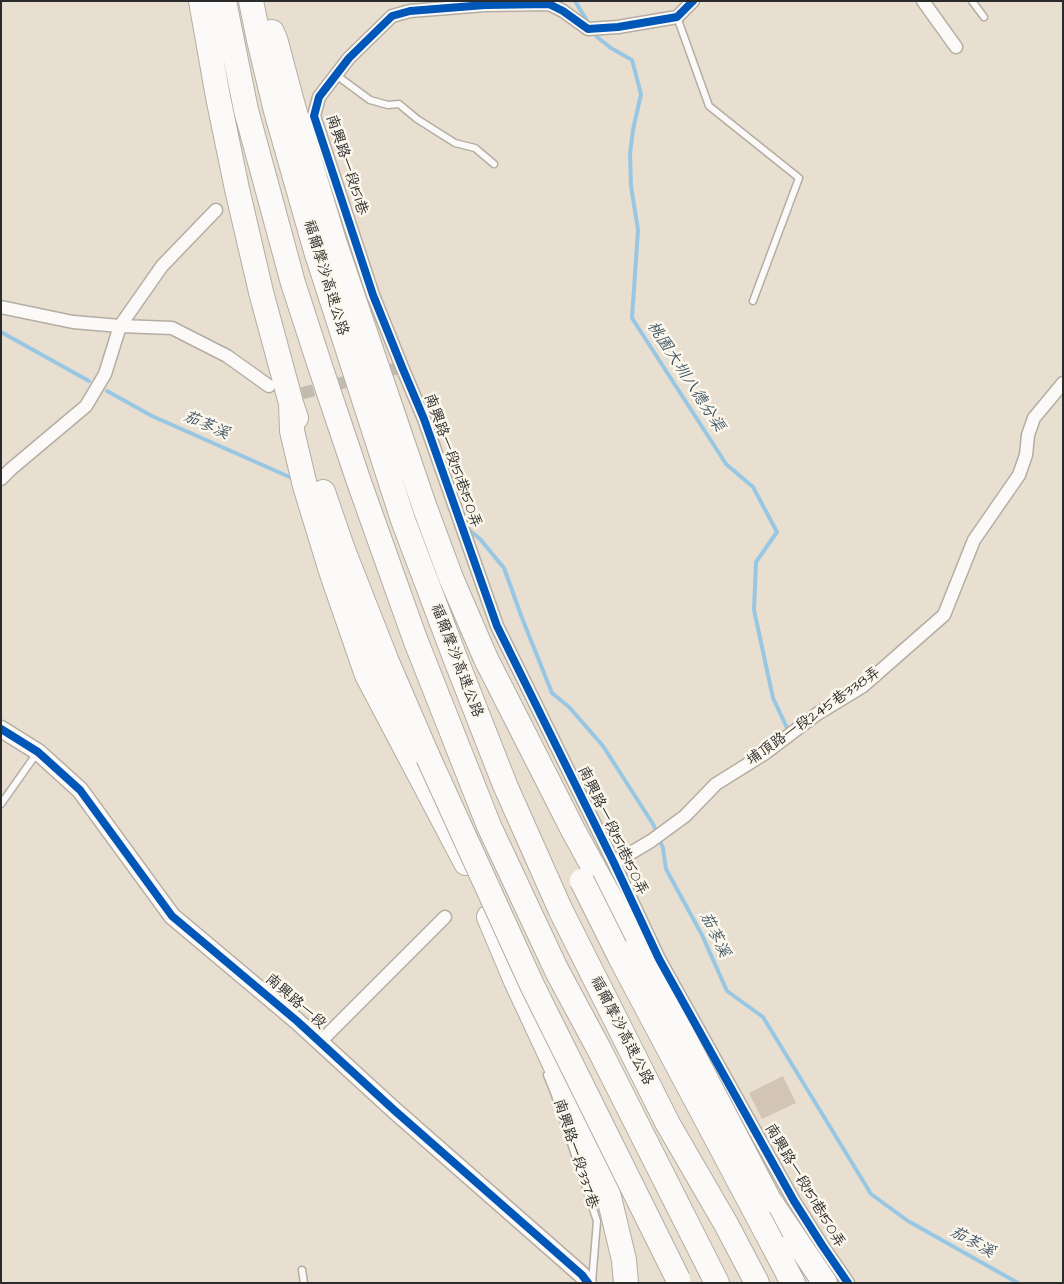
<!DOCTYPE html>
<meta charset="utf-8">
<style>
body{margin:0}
#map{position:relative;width:1064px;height:1284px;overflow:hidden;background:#e8dfd0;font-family:"Architects Daughter",sans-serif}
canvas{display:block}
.frame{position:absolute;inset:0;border:2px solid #2b2b2b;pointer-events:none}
</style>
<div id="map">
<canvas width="1064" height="1284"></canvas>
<div class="frame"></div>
</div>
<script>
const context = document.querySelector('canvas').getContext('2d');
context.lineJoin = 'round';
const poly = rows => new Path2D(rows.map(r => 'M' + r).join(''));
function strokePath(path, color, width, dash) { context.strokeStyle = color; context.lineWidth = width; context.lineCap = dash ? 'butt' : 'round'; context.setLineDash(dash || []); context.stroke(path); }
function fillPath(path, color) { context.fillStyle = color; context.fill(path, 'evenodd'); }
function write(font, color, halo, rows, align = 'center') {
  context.font = font + ' "Architects Daughter","LXGW WenKai TC",sans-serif'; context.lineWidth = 5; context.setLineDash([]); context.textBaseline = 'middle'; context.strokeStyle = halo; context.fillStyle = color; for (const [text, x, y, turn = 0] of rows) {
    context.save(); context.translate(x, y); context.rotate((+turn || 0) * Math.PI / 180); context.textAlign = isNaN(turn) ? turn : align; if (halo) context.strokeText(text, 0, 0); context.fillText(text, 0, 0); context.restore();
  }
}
strokePath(poly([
 [575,1,589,24],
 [594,32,597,37,611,48,632,60,641,94,633,130,630,154,631,186,638,230,632,318,726,464,753,487,777,532,756,562,754,610,773,698,788,730],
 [1,332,89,381],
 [107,391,152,416,294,479],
 [469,530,480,539,504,568,522,618,552,693,569,707,603,746,653,824,663,848,666,869,702,935,727,991,763,1017,871,1194,908,1221,1018,1283]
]), '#98c7e4', 4);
fillPath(poly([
 [783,1076,796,1103,762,1119,749,1093]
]), '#d3c5b3');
strokePath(poly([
 [285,393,292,396,402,367]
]), '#c2bbaf', 12, [12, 6]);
const service = poly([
 [972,1,984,17],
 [677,17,709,106,799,178,753,301],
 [336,75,370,100,388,105,399,104,417,119,455,143,475,148,494,164],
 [1,804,37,753],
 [547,1075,554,1092,597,1221,592,1282],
 [302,1270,304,1283]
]);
const minor = poly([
 [693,1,677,17,618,27,588,29,563,11,549,4,485,5,410,11,392,16,349,58,319,97,314,116,373,295,402,367,424,419,497,626,614,863,659,959,794,1201,822,1245,848,1283],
 [923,1,956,47],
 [1,307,73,322,120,326,162,266,216,210],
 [1,479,11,469,86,406,105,374,120,326,172,328,227,356,269,386],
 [614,863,651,841,685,816,716,784,764,754,817,714,863,686,944,615,974,540,1019,475,1026,455,1028,435,1034,418,1063,383],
 [320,1042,445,917]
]);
const tertiary = poly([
 [1,729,38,752,80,790,172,916,297,1021,394,1110,582,1275,588,1283]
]);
const motorway = poly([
 [201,1,218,97,237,189,261,292,291,403,296,418],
 [224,1,246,110,293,283,320,366,359,482,415,639,489,826,557,971,599,1049,717,1283],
 [251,1,259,40,276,111,316,251,403,520,454,655,505,785,561,911,668,1124,726,1224,757,1283],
 [272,32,276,42,293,106,334,241,425,508,451,578,486,659,573,830,637,947],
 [291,403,292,431,305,486,331,571,367,675,466,863],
 [323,492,343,550,387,662,428,757],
 [489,917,516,981,563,1082,606,1159],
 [588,1144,608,1193,624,1260,626,1283],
 [769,1200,825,1283],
 [772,1243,793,1283]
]);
strokePath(service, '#b3ada3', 9);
strokePath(minor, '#b3ada3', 15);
strokePath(tertiary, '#b3ada3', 19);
strokePath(motorway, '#b3ada3', 26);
strokePath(service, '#fcfaf8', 6);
strokePath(minor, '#fcfaf8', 12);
strokePath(tertiary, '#fcfaf8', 16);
strokePath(motorway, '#fcfaf8', 24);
const motorwayBridge = poly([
 [428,757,532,985,678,1279],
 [582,881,620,957,772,1243],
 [637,947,769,1200]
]);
strokePath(motorwayBridge, '#b3ada3', 26, []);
strokePath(motorwayBridge, '#fcfaf8', 24);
strokePath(poly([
 [693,1,677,17,618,27,588,29,563,11,549,4,485,5,410,11,392,16,349,58,319,97,314,116,373,295,402,367,424,419,497,626,614,863,659,959,794,1201,822,1245,848,1283],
 [1,729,38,752,80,790,172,916,297,1021,394,1110,582,1275,588,1283]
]), '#0057b8', 8);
write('15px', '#2b2b2b', '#fbf7ec', [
 ["南興路一段151巷",346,165,72],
 ["福爾摩沙高速公路",325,278,73],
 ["南興路一段151巷150弄",452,461,70],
 ["福爾摩沙高速公路",456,661,69],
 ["埔頂路一段245巷338弄",814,717,-35],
 ["南興路一段151巷150弄",612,831,64],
 ["南興路一段",295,1002,41],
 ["福爾摩沙高速公路",621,1031,63],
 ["南興路一段337巷",575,1154,72],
 ["南興路一段151巷150弄",804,1186,59]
]);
write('italic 16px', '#425765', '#fbf7ec', [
 ["桃園大圳八德分渠",685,377,57],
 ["茄苳溪",206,426,24],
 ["茄苳溪",714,935,64],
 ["茄苳溪",972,1243,29]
]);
</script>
